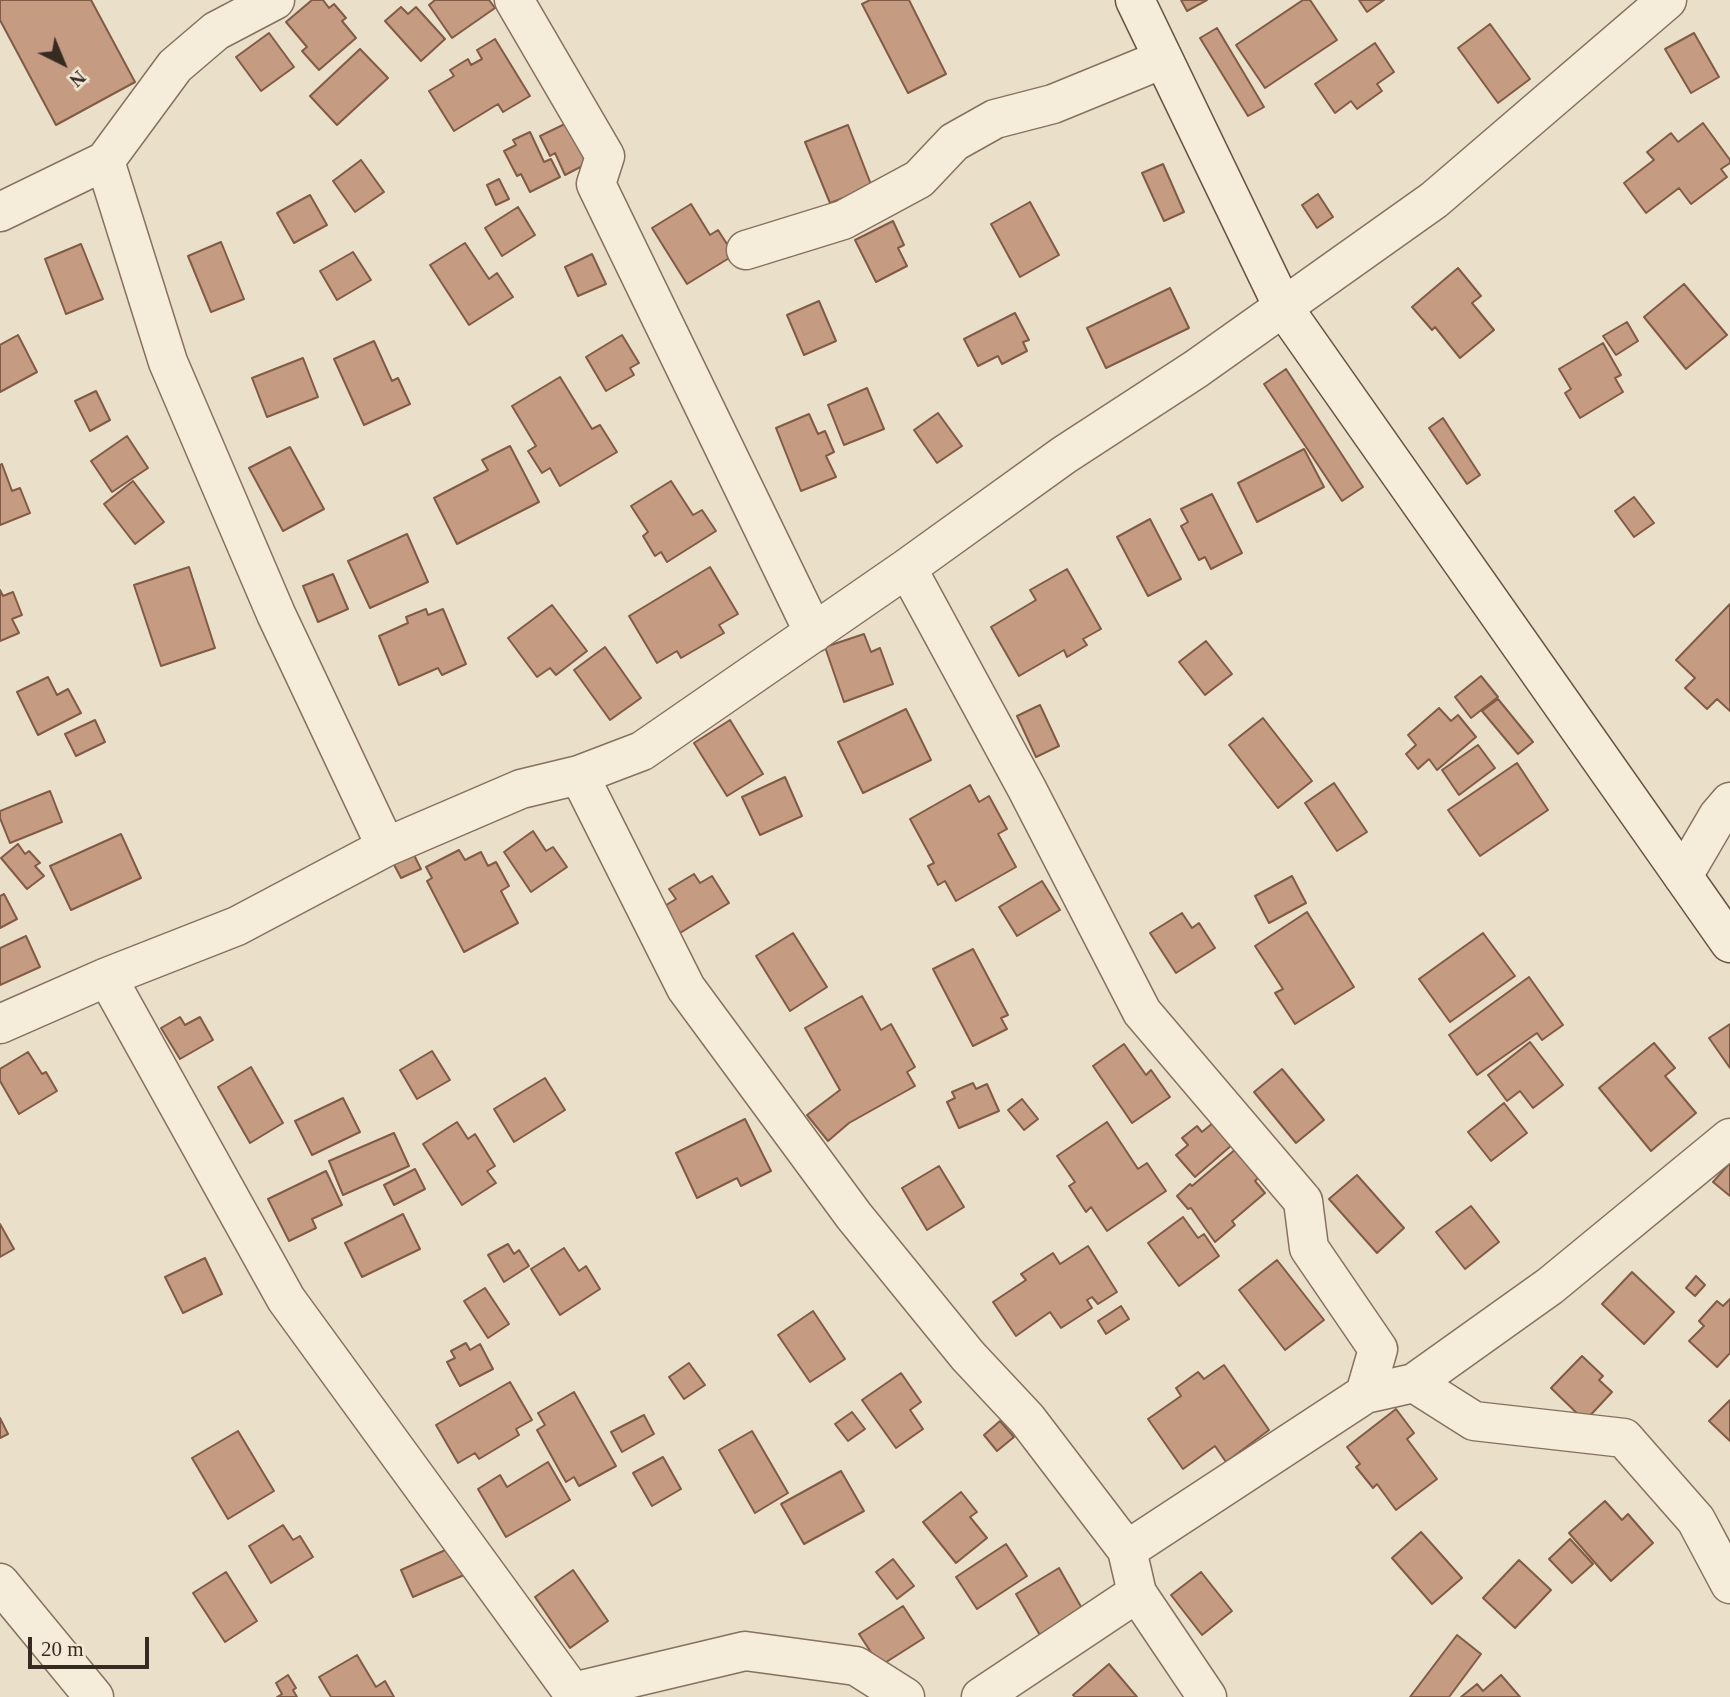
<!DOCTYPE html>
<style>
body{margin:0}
#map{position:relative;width:1730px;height:1697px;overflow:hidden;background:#eadfc8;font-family:Georgia,serif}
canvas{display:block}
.north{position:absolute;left:28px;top:28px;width:70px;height:70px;-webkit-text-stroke:5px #f3e9d6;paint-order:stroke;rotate:137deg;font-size:19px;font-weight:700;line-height:28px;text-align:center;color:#362a21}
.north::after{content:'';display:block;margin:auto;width:24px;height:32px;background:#362a21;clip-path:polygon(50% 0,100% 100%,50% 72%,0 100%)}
.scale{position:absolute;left:28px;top:1637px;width:121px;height:32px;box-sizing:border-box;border:4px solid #362a21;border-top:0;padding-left:9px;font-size:21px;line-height:24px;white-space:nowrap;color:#362a21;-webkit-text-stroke:5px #f3e9d6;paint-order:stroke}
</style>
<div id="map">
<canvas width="1730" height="1697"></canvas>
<div class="north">N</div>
<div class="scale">20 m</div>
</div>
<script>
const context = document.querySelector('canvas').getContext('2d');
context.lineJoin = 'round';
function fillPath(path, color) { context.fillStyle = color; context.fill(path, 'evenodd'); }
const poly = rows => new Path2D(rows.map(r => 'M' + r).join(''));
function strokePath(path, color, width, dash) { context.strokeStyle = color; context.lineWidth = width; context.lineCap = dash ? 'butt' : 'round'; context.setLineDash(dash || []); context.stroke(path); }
const building = poly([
 [0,0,91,0,135,82,56,125,0,20,0,0],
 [312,0,323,0,329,8,334,4,346,18,342,21,356,38,319,70,302,51,307,47,286,22,312,0],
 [435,0,489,0,495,8,452,38,429,5,435,0],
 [870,0,909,0,946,74,908,93,862,4,870,0],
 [1181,0,1207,0,1187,11,1181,0],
 [1303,0,1310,0,1337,40,1265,88,1236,45,1303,0],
 [1359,0,1384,0,1367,12,1359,0],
 [401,7,408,14,416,7,445,39,421,61,385,21,401,7],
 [1490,24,1530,79,1498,103,1458,48,1490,24],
 [1217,28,1264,107,1248,116,1200,38,1217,28],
 [269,33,294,67,261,91,236,57,269,33],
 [1694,33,1719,77,1691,93,1665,49,1694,33],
 [495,39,530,96,503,112,498,104,454,131,429,91,454,76,450,70,468,59,471,65,482,59,477,50,495,39],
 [1375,43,1394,72,1377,84,1382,91,1357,109,1351,101,1335,113,1315,84,1375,43],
 [360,49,388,78,337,125,310,96,360,49],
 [567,123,588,163,565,175,555,153,550,156,540,136,567,123],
 [1703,123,1730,160,1730,163,1721,169,1727,177,1691,204,1679,188,1646,213,1624,183,1654,160,1647,152,1671,133,1678,142,1703,123],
 [848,125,872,187,830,203,805,142,848,125],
 [530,132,544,162,551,159,560,177,530,192,521,174,517,176,504,151,516,145,513,140,530,132],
 [361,160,384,192,355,212,333,181,361,160],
 [1163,164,1184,212,1164,221,1142,173,1163,164],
 [499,179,509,199,496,205,487,185,499,179],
 [1318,194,1333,217,1317,228,1302,205,1318,194],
 [310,195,327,225,294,243,277,213,310,195],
 [1030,202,1059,255,1020,277,991,224,1030,202],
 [691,204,710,235,718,230,734,255,687,284,652,228,691,204],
 [518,207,535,235,502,256,485,228,518,207],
 [893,221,904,245,898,248,907,266,876,282,855,240,893,221],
 [221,242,244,299,211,312,188,256,221,242],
 [465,243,489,279,497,273,513,297,469,325,430,265,465,243],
 [81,244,103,299,66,314,45,259,81,244],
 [353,252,371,280,337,300,320,271,353,252],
 [592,254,606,284,578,296,565,267,592,254],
 [1458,268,1481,296,1472,303,1494,330,1460,358,1435,327,1432,330,1412,307,1458,268],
 [1684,284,1727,335,1686,369,1644,317,1684,284],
 [1170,288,1189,328,1106,368,1087,328,1170,288],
 [819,301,836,341,804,355,787,315,819,301],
 [1015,313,1029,340,1023,342,1027,351,1002,364,998,356,978,366,964,339,1015,313],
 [1627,322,1638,341,1616,355,1603,336,1627,322],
 [18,335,37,372,0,392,0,345,18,335],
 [622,335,639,363,630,368,634,375,606,391,586,357,622,335],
 [374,341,392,381,398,378,410,404,364,425,334,359,374,341],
 [1603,343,1621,375,1615,378,1623,392,1580,418,1565,393,1571,389,1559,369,1603,343],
 [303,358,318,397,267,417,252,378,303,358],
 [1286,369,1363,487,1342,501,1264,384,1286,369],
 [560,377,592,429,600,425,617,452,560,486,550,468,542,473,528,451,536,446,512,406,560,377],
 [867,388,884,429,844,445,828,405,867,388],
 [96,391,110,420,90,431,75,401,96,391],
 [938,413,962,446,937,463,914,430,938,413],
 [809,414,818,434,825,431,834,452,826,456,836,477,801,491,776,428,809,414],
 [1443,418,1480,475,1467,484,1429,428,1443,418],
 [127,436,148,468,112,492,91,461,127,436],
 [510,446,539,502,457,544,434,498,488,470,482,460,510,446],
 [290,447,324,509,283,531,249,468,290,447],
 [1304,449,1324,487,1257,522,1238,483,1304,449],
 [2,464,12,491,20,488,30,513,0,525,0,465,2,464],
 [133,481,164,522,135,544,104,504,133,481],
 [671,481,693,515,702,510,716,531,667,562,661,552,655,556,643,536,648,532,631,506,671,481],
 [1212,494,1242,553,1211,569,1205,557,1199,560,1181,526,1188,522,1181,509,1212,494],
 [1634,497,1654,523,1634,537,1615,511,1634,497],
 [1150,519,1181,579,1148,596,1117,537,1150,519],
 [407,534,428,582,370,608,348,561,407,534],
 [189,567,215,648,161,666,134,585,189,567],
 [710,567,738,614,719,625,724,633,681,658,677,651,657,663,629,616,710,567],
 [1067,569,1101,629,1083,639,1087,645,1067,657,1064,650,1019,676,991,627,1036,600,1030,590,1067,569],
 [333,574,348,609,318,622,303,586,333,574],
 [0,590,3,596,13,592,22,615,12,619,19,633,0,641,0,590],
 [1730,604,1730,711,1717,699,1707,709,1685,688,1695,678,1676,660,1730,604],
 [552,605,587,651,556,675,550,668,537,677,508,638,552,605],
 [426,609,428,615,443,609,466,664,442,675,438,668,399,685,379,636,408,623,406,617,426,609],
 [864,634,871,652,880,648,893,684,844,702,825,647,864,634],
 [1206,641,1232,674,1205,695,1179,662,1206,641],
 [605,647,641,698,610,720,574,670,605,647],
 [1481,676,1498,697,1471,718,1455,697,1481,676],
 [48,677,57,695,68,689,81,713,38,735,17,692,48,677],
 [1498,699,1533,742,1518,754,1482,711,1498,699],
 [1040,705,1059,746,1036,757,1017,716,1040,705],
 [1439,708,1451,721,1458,715,1476,737,1437,770,1429,759,1418,769,1406,754,1416,745,1408,735,1439,708],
 [906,709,931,760,863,793,838,742,906,709],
 [1263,718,1312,781,1278,808,1229,745,1263,718],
 [95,720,105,742,76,756,65,734,95,720],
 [730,720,763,774,727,796,694,743,730,720],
 [1478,745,1495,768,1459,795,1442,770,1478,745],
 [1517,763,1548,810,1480,856,1448,810,1517,763],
 [785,777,802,816,760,835,742,797,785,777],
 [1334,783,1367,832,1337,851,1305,803,1334,783],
 [970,785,979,802,989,796,1007,829,998,834,1016,867,956,901,945,881,938,885,928,866,934,863,910,819,970,785],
 [50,791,62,822,10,843,0,818,0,811,50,791],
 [533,831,546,851,553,847,567,867,531,892,504,852,533,831],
 [121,834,141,878,71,910,50,866,121,834],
 [18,844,25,854,29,851,40,863,35,866,44,876,27,889,1,858,18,844],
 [410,847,421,869,401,878,390,857,410,847],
 [459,850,465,860,481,852,488,866,496,862,509,886,501,891,518,923,464,952,427,881,432,878,426,867,459,850],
 [694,874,700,883,712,876,729,903,680,933,663,907,676,899,669,889,694,874],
 [1292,876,1306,903,1269,923,1255,896,1292,876],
 [1042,881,1060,910,1017,936,999,907,1042,881],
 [4,894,17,919,0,928,0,896,4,894],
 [1307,912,1354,987,1295,1024,1275,993,1283,989,1255,946,1307,912],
 [1182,913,1192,928,1199,923,1215,948,1176,973,1150,933,1182,913],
 [793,933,827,987,790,1011,756,956,793,933],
 [1483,933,1515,976,1450,1022,1419,979,1483,933],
 [26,936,40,967,0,985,0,948,26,936],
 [973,949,1008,1015,1001,1018,1007,1029,973,1046,933,969,973,949],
 [1529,977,1563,1025,1542,1040,1537,1033,1477,1075,1449,1035,1529,977],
 [862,996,881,1030,891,1024,915,1067,907,1072,915,1086,849,1123,828,1141,807,1115,840,1090,805,1028,862,996],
 [180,1017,185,1025,200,1017,213,1040,180,1059,161,1028,180,1017],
 [1730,1024,1730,1068,1709,1038,1730,1024],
 [1530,1042,1563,1085,1533,1108,1520,1091,1507,1101,1488,1075,1530,1042],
 [1654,1043,1675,1068,1665,1076,1696,1113,1651,1151,1599,1088,1654,1043],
 [1124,1044,1146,1075,1151,1070,1170,1097,1132,1123,1093,1066,1124,1044],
 [432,1051,450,1080,417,1099,400,1070,432,1051],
 [28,1052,42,1074,46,1072,57,1091,19,1114,0,1081,0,1069,28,1052],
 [251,1067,283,1123,250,1143,218,1087,251,1067],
 [1282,1069,1324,1120,1296,1143,1254,1092,1282,1069],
 [545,1078,565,1110,514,1142,494,1109,545,1078],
 [973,1083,976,1089,987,1084,999,1111,959,1128,947,1102,955,1098,952,1092,973,1083],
 [343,1098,360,1132,312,1155,295,1121,343,1098],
 [1022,1099,1038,1119,1024,1130,1008,1110,1022,1099],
 [1504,1103,1527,1133,1491,1161,1468,1132,1504,1103],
 [745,1119,771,1171,741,1186,737,1178,697,1198,676,1153,745,1119],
 [457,1122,468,1139,475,1134,495,1166,487,1171,496,1183,462,1205,423,1144,457,1122],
 [1107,1122,1138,1169,1147,1163,1166,1191,1107,1231,1091,1207,1086,1212,1069,1186,1075,1182,1057,1156,1107,1122],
 [1214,1122,1233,1144,1195,1177,1176,1155,1188,1145,1182,1138,1197,1126,1202,1132,1214,1122],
 [394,1133,409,1166,343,1195,329,1161,394,1133],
 [1237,1148,1260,1176,1255,1181,1265,1193,1232,1221,1235,1225,1215,1242,1191,1208,1188,1209,1177,1196,1190,1184,1192,1186,1237,1148],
 [1730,1163,1730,1196,1713,1182,1730,1163],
 [939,1166,964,1207,927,1230,902,1188,939,1166],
 [415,1169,425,1189,394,1205,384,1185,415,1169],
 [326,1171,342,1205,312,1219,316,1228,289,1241,268,1199,326,1171],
 [1357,1175,1404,1228,1377,1253,1329,1199,1357,1175],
 [1471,1206,1499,1242,1465,1269,1436,1232,1471,1206],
 [403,1214,420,1249,362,1277,345,1243,403,1214],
 [1183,1217,1198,1238,1204,1234,1219,1256,1179,1286,1148,1243,1183,1217],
 [0,1224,14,1249,0,1257,0,1224],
 [508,1244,514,1254,519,1250,529,1266,504,1282,488,1255,508,1244],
 [1088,1246,1117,1292,1098,1304,1092,1297,1087,1300,1092,1308,1061,1328,1050,1312,1016,1336,993,1302,1026,1280,1021,1274,1053,1253,1060,1264,1088,1246],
 [564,1248,579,1271,586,1266,600,1289,560,1315,531,1269,564,1248],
 [205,1258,222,1294,183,1313,165,1277,205,1258],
 [1277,1260,1324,1320,1285,1350,1239,1290,1277,1260],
 [1632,1272,1674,1312,1644,1344,1602,1304,1632,1272],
 [1696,1276,1705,1285,1695,1296,1686,1288,1696,1276],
 [485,1288,509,1324,488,1338,464,1301,485,1288],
 [1730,1299,1730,1353,1717,1367,1689,1341,1704,1326,1699,1321,1717,1301,1723,1306,1730,1299],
 [1121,1306,1129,1319,1106,1334,1098,1321,1121,1306],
 [813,1311,845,1359,810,1382,778,1335,813,1311],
 [466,1343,470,1350,480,1344,493,1369,460,1386,447,1362,455,1358,451,1351,466,1343],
 [1582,1356,1603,1376,1599,1380,1612,1392,1585,1421,1551,1388,1582,1356],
 [689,1363,705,1385,684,1399,669,1377,689,1363],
 [1224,1365,1269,1430,1226,1462,1215,1446,1183,1469,1148,1419,1181,1396,1176,1388,1198,1372,1204,1379,1224,1365],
 [901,1373,921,1402,910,1410,923,1429,896,1448,862,1400,901,1373],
 [510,1382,532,1420,516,1429,519,1435,479,1459,475,1453,458,1463,436,1425,510,1382],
 [574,1392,616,1466,579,1486,574,1477,566,1482,537,1430,545,1425,538,1413,574,1392],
 [1730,1400,1730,1441,1709,1421,1730,1400],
 [1396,1409,1414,1433,1407,1439,1437,1479,1396,1510,1377,1484,1373,1488,1356,1467,1360,1464,1347,1447,1396,1409],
 [852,1412,865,1429,848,1441,835,1424,852,1412],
 [644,1415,654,1434,622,1452,611,1432,644,1415],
 [0,1418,8,1434,0,1438,0,1418],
 [1000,1421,1014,1437,997,1451,984,1435,1000,1421],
 [238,1431,274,1491,228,1519,192,1458,238,1431],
 [752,1431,788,1493,755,1513,719,1450,752,1431],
 [663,1457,681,1489,652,1506,633,1473,663,1457],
 [548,1462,570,1500,506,1537,478,1489,500,1475,507,1487,548,1462],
 [841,1471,864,1511,804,1544,781,1504,841,1471],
 [961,1492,977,1512,970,1517,987,1538,956,1563,923,1522,961,1492],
 [1605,1501,1622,1520,1628,1514,1653,1543,1611,1581,1569,1533,1605,1501],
 [283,1525,293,1540,300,1536,313,1557,271,1583,249,1546,283,1525],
 [1421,1532,1462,1578,1432,1604,1392,1558,1421,1532],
 [1570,1539,1593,1564,1572,1583,1549,1559,1570,1539],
 [1006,1544,1027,1576,977,1609,956,1577,1006,1544],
 [452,1547,464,1575,413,1597,401,1570,452,1547],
 [893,1559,914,1586,897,1599,876,1572,893,1559],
 [1519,1560,1551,1590,1515,1628,1483,1598,1519,1560],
 [1059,1568,1084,1612,1041,1637,1016,1594,1059,1568],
 [573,1570,608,1621,570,1648,535,1597,573,1570],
 [226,1572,257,1621,225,1642,193,1593,226,1572],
 [1201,1572,1232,1611,1202,1635,1171,1595,1201,1572],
 [903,1606,924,1638,880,1666,859,1634,903,1606],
 [1457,1635,1481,1654,1449,1697,1410,1697,1457,1635],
 [357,1655,376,1687,385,1681,394,1697,331,1697,319,1677,357,1655],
 [1109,1664,1137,1697,1075,1697,1073,1695,1109,1664],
 [288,1675,296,1688,293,1690,297,1697,277,1697,282,1694,276,1683,288,1675],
 [1501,1675,1520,1697,1461,1697,1477,1684,1483,1691,1501,1675]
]);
fillPath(building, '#c59b81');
strokePath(building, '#825b46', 2);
const street = poly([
 [275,0,216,31,175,66,105,161,168,362,276,614,386,847],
 [514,0,605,156,596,184,814,633],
 [0,212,105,161],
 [746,250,843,220,919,179,954,142,995,119,1053,104,1163,59],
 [907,568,1027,789,1142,1012,1303,1201,1309,1248,1378,1349,1365,1394,1127,1550],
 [579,775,686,988,854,1216,968,1356,1027,1419,1127,1550,1137,1593,1207,1697],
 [1683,876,1718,816,1730,802],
 [107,977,286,1299,576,1697],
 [0,1024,107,977,237,926,386,847,521,789,579,775,642,751,907,568,1064,455,1196,369,1434,200,1667,0],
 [1414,1383,1474,1421,1624,1438,1696,1520,1730,1584],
 [1365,1394,1414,1383,1550,1286,1730,1138],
 [0,1583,94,1697],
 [573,1692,745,1651,856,1666,905,1697],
 [981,1697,1137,1593]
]);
const secondary = poly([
 [1135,0,1283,307,1730,943]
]);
strokePath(street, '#85715e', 41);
strokePath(secondary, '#675341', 41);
strokePath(street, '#f6ecda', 38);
strokePath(secondary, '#f6ecda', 38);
</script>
